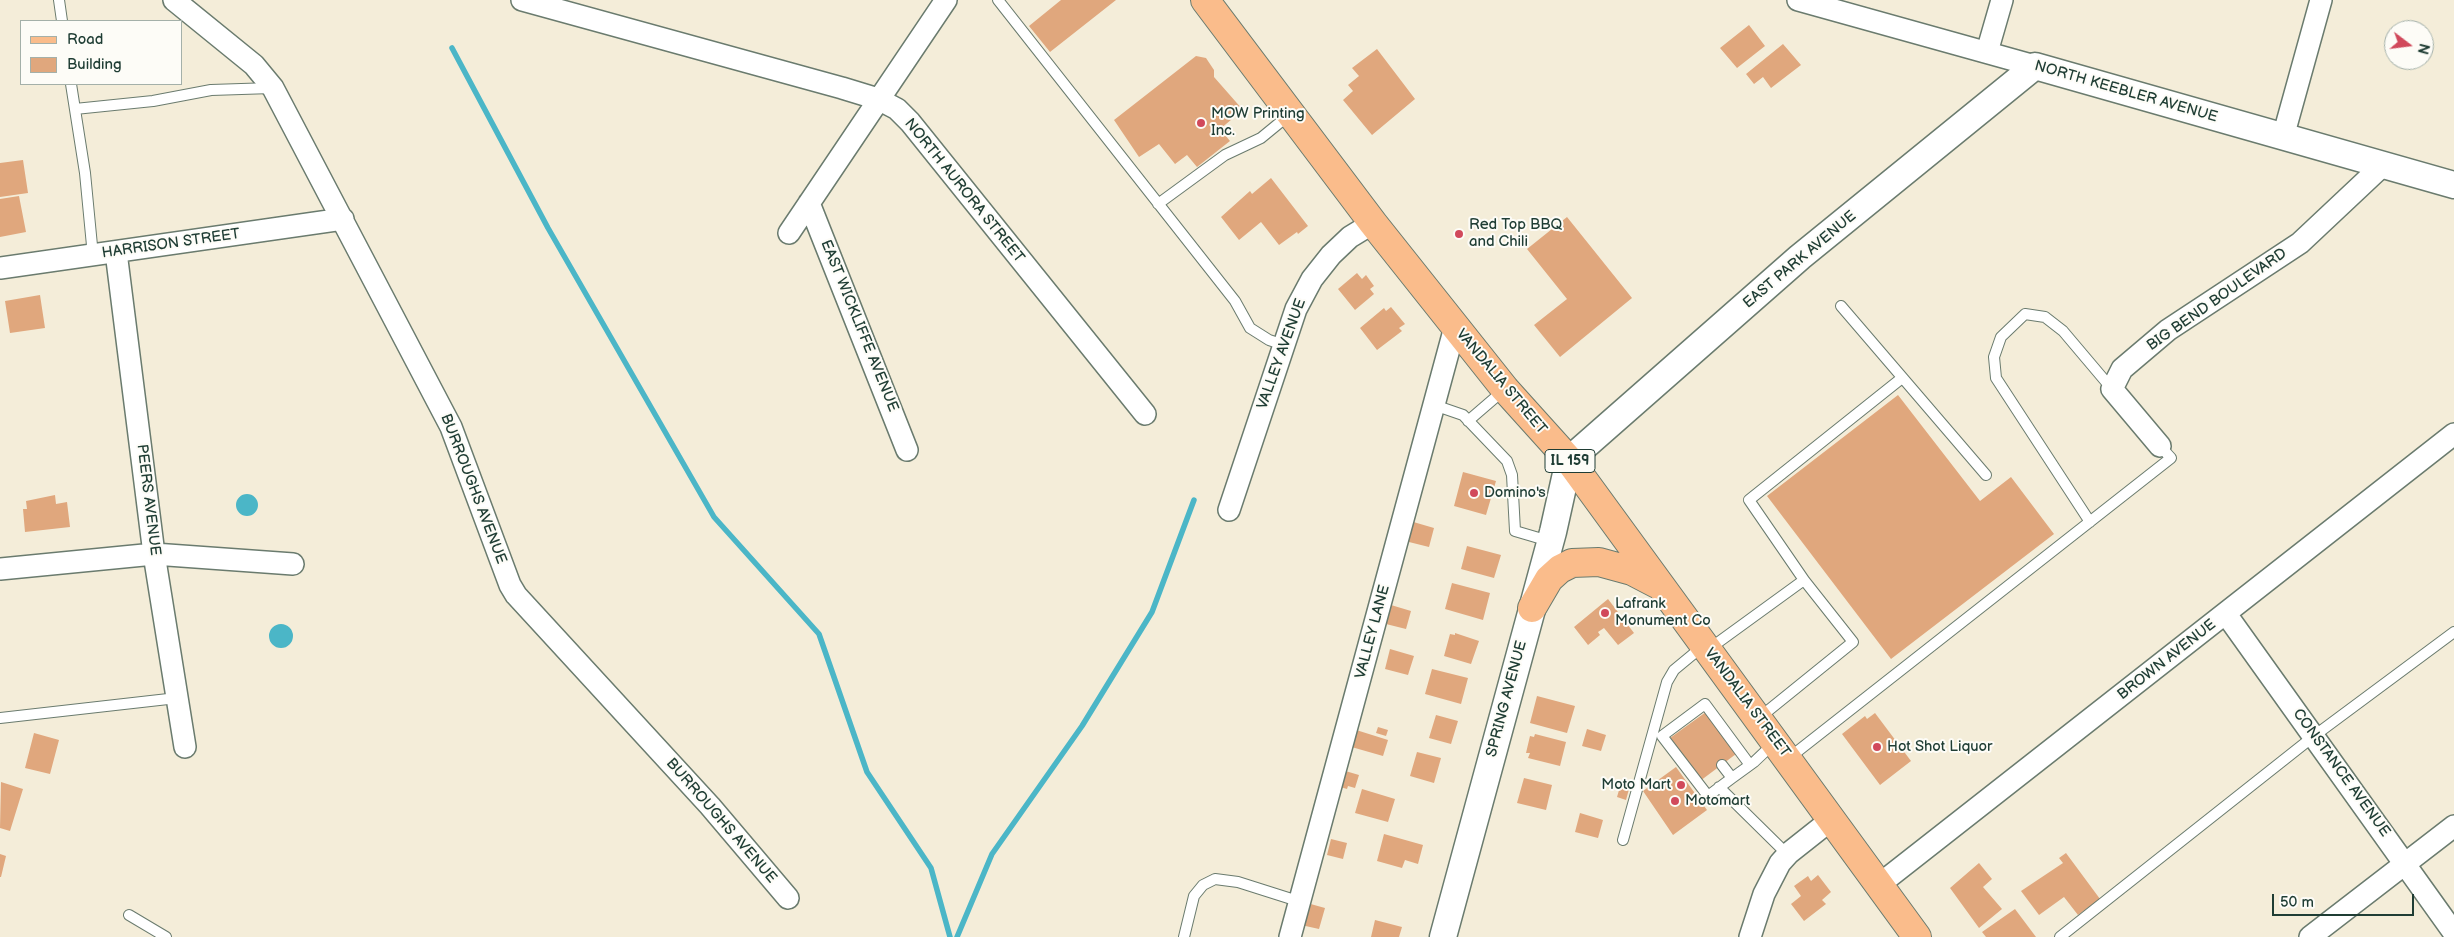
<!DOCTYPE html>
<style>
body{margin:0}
#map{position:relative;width:2454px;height:937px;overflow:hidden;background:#f4edd9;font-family:"Balsamiq Sans",sans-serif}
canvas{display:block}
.legend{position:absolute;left:20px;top:20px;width:162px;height:65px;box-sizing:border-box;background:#fdfcf7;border:1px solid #a4b0a9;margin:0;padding:6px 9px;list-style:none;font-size:15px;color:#1f3d34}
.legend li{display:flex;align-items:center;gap:10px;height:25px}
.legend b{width:25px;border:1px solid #a4b0a9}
.north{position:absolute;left:2384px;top:20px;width:50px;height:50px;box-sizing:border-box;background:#fdfcf7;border:1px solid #a4b0a9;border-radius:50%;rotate:105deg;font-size:14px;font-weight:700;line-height:20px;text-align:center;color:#1f3d34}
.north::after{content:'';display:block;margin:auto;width:18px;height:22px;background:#d1495b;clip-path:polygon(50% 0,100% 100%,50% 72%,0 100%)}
.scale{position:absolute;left:2272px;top:894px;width:142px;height:22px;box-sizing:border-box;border:2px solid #1f3d34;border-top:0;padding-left:6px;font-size:15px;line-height:18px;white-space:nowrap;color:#1f3d34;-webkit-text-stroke:4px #fdfcf7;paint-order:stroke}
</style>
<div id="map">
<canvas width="2454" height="937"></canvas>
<ul class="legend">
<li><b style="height:6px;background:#fabc8b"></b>Road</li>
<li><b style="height:14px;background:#e0a77d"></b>Building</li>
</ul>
<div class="north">N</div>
<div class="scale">50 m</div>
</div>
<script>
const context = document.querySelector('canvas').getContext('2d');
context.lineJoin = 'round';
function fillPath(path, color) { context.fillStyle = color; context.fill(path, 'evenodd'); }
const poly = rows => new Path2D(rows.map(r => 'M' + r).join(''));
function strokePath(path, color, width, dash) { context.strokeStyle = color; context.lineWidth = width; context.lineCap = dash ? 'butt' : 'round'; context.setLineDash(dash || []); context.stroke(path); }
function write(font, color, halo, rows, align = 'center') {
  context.font = font + ' "Balsamiq Sans",sans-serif'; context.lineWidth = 4; context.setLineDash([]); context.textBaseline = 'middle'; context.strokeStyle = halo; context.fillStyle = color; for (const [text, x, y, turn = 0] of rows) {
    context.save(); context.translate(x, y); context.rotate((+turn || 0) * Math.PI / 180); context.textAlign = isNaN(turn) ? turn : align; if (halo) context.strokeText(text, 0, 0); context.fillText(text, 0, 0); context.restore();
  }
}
fillPath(poly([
 '236 505a11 11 0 1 1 22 0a11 11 0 1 1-22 0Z',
 '269 636a12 12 0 1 1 24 0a12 12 0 1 1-24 0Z'
]), '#4bb6c7');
strokePath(poly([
 [452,48,548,228,714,517,819,634,867,772,931,868,950,937],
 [957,937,992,854,1082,726,1152,612,1194,500]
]), '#4bb6c7', 5.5);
fillPath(poly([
 [1061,0,1116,0,1050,52,1029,26],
 [1749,25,1765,46,1737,68,1720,48],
 [1783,44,1801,65,1771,88,1763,77,1754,84,1746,74],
 [1377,49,1415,99,1372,135,1343,100,1353,91,1348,85,1359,76,1352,68],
 [1196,56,1206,58,1214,70,1214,77,1243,110,1220,129,1230,141,1197,167,1187,155,1175,164,1159,144,1139,157,1114,120],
 [23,160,28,193,0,197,0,163],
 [1271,178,1308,226,1298,234,1297,232,1279,245,1261,222,1239,240,1221,217,1250,191,1252,194],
 [19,196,26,232,0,237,0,199],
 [1567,217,1632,298,1560,357,1534,325,1567,299,1527,249],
 [1357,273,1362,279,1366,275,1374,286,1370,289,1374,294,1355,310,1338,289],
 [40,295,45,328,10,333,5,301],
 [1391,307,1405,324,1399,328,1402,331,1377,350,1360,328,1384,308,1386,311],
 [1898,395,1980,501,2011,477,2054,534,1891,659,1767,496],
 [1463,472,1496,481,1486,515,1454,506],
 [55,495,56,504,67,502,70,527,25,532,23,509,27,509,26,501],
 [1410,521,1434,528,1429,547,1405,541],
 [1467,546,1501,555,1494,578,1461,569],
 [1452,583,1490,593,1483,620,1445,609],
 [1608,599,1634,633,1618,645,1604,628,1598,632,1600,635,1588,645,1574,627],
 [1391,605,1411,611,1406,629,1386,624],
 [1455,633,1479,641,1471,664,1444,656,1450,634,1455,635],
 [1390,649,1414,656,1408,675,1385,669],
 [1432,669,1468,678,1461,704,1425,694],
 [1537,696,1575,706,1567,733,1530,723],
 [1706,712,1736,754,1700,781,1670,738],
 [1875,713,1911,761,1880,785,1842,734,1865,716,1867,719],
 [1436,715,1458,721,1451,744,1429,738],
 [1378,727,1388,730,1386,736,1376,733],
 [1353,729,1388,740,1383,756,1348,746],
 [1587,729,1606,735,1601,751,1582,746],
 [34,733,59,740,50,774,25,768],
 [1535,734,1566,742,1560,766,1528,758,1530,753,1526,753,1530,736,1534,737],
 [1417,752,1441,758,1434,783,1410,776],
 [1676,767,1707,810,1673,835,1643,791],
 [1342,770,1359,775,1355,788,1348,786,1347,789,1337,786],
 [1524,778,1552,785,1546,810,1517,803],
 [1622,780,1631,782,1626,800,1617,797],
 [1,782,23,789,10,831,0,828],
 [1362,789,1395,799,1388,822,1355,813],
 [1580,813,1603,820,1598,838,1575,832],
 [1384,834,1423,845,1418,864,1405,860,1402,868,1377,861],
 [1331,839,1347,843,1343,859,1327,855],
 [2066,853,2100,899,2078,915,2064,897,2039,915,2021,891,2063,863,2059,858],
 [0,854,6,856,1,877,0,877],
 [1979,863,1992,879,1983,887,2002,909,1979,928,1950,888],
 [1818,875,1831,892,1822,900,1826,904,1804,921,1791,904,1801,896,1794,886,1808,876,1811,881],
 [1307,903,1325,908,1319,929,1301,925],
 [2015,909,2036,937,1986,937,1982,932],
 [1375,920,1402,927,1399,937,1371,937]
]), '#e0a77d');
const service = poly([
 [59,0,62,21],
 [998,0,1235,301,1250,328,1269,340,1284,345],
 [71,84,85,173,93,256],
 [75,109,153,101,211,90,272,88],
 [1158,204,1225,155,1261,138,1289,115],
 [1841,306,1986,475],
 [1434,405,1463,415,1507,461,1512,475,1515,531,1549,541],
 [1468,421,1504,390],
 [2090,522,1996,378,1994,357,2001,337,2025,314,2045,317,2063,331,2112,389],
 [1709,649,1804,580,1749,500,1902,378],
 [0,718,177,698],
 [1759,718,1853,642,1804,580],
 [1789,758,2171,458,2160,446],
 [1722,765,1732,778],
 [1750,765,1705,704,1662,736,1708,796,1732,778,1750,765,1754,762,1774,743],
 [1719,787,1788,855],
 [1623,840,1667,682,1674,670,1703,646],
 [129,915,166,937],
 [1184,937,1194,896,1203,885,1215,879,1238,882,1301,902],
 [2060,937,2314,736,2454,632]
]);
const minor = poly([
 [174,0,254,65,273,88,451,427,510,585,516,595,710,806,788,898],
 [522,0,842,88,878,99,897,109,910,122,1145,414],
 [1798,0,2035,66],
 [1987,52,2002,0],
 [2283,137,2321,0],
 [809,203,907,450],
 [789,233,946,0],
 [116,252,154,554,185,747],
 [0,268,343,219],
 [2160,446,2112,389,2122,369,2168,330,2300,243,2383,165],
 [1229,510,1296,309,1312,279,1331,255,1350,237,1373,223],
 [0,569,154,554,293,564],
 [2226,614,2454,933],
 [1880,884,2454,434],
 [1290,937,1455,327],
 [1750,937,1764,894,1780,863,1789,853,1832,819],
 [2310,937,2454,826]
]);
const tertiary = poly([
 [1443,937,1553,532,1569,460,1800,257,2035,66,2454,185]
]);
const primary = poly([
 [1205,0,1373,223,1505,389,1569,460,1917,937],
 [1532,608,1549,579,1560,569,1572,563,1599,562,1632,571,1657,584]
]);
strokePath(service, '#6a7b6e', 12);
strokePath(minor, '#6a7b6e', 24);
strokePath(tertiary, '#6a7b6e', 29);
strokePath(primary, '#6a7b6e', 30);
strokePath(service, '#fff', 10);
strokePath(minor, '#fff', 21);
strokePath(tertiary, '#fff', 26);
strokePath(primary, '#fabc8b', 28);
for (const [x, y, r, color] of [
 [1201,123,5,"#d1495b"],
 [1459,234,5,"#d1495b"],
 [1474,493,5,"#d1495b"],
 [1605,613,5,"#d1495b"],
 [1877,747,5,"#d1495b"],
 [1681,785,5,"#d1495b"],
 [1675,801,5,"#d1495b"]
]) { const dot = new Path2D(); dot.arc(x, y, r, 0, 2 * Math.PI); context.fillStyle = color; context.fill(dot); strokePath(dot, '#fdfcf7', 2); }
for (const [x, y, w] of [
 [1570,461,50]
]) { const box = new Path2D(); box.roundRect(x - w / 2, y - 11.5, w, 23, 4); context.fillStyle = '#fdfcf7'; context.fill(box); strokePath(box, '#1f3d34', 1); }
write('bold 14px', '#1f3d34', null, [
 ["IL 159",1570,461]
]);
write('15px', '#1f3d34', '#fdfcf7', [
 ["NORTH KEEBLER AVENUE",2126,92,16],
 ["NORTH AURORA STREET",964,191,51],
 ["HARRISON STREET",171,244,-8],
 ["EAST PARK AVENUE",1800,260,-40],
 ["BIG BEND BOULEVARD",2217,300,-35],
 ["EAST WICKLIFFE AVENUE",859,326,68],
 ["VALLEY AVENUE",1282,354,-70],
 ["VANDALIA STREET",1501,382,50],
 ["BURROUGHS AVENUE",473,489,69],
 ["PEERS AVENUE",148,500,83],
 ["VALLEY LANE",1373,632,-75],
 ["BROWN AVENUE",2167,660,-38],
 ["SPRING AVENUE",1507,699,-75],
 ["VANDALIA STREET",1747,703,53],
 ["CONSTANCE AVENUE",2341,773,54],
 ["BURROUGHS AVENUE",721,821,49]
]);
write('15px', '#1f3d34', '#fdfcf7', [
 ["MOW Printing",1211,114],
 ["Inc.",1211,131],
 ["Red Top BBQ",1469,225],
 ["and Chili",1469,242],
 ["Domino's",1484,493],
 ["Lafrank",1615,604],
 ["Monument Co",1615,621],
 ["Hot Shot Liquor",1887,747],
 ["Moto Mart",1671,785,"right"],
 ["Motomart",1685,801]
], 'left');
</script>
